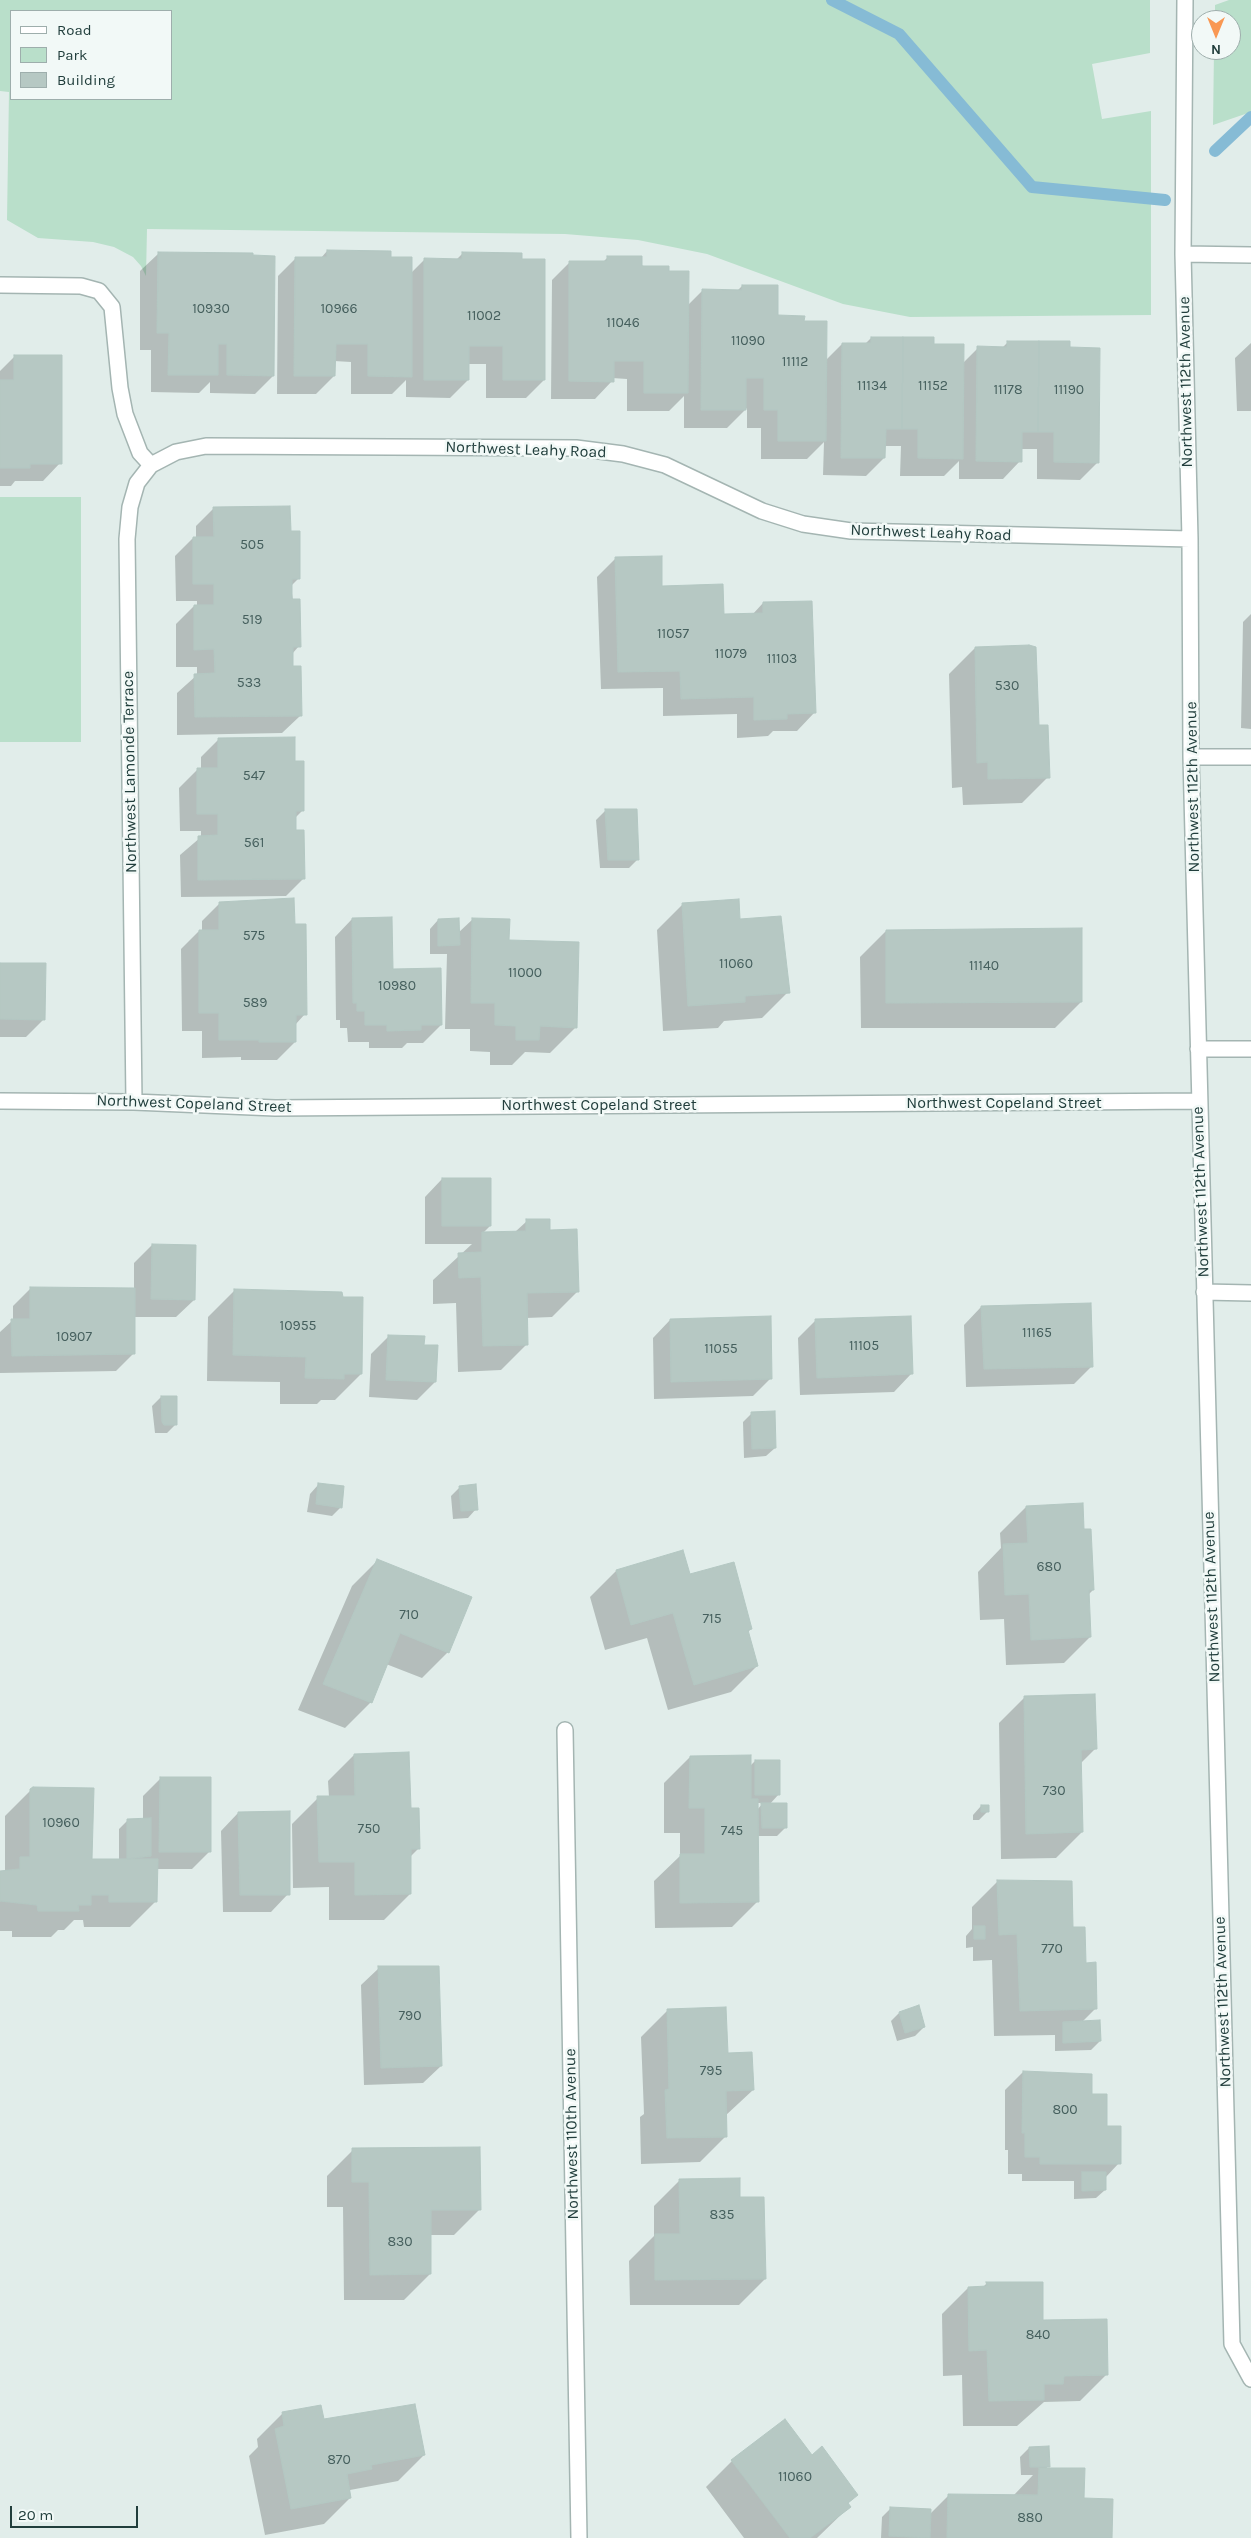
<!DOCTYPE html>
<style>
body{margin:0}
#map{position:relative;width:1251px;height:2538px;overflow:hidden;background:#e1edea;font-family:Karla,sans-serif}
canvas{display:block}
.legend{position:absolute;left:10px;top:10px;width:162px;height:90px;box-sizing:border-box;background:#f2f9f7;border:1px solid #9eaeac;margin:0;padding:6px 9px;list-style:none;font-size:15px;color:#213e3c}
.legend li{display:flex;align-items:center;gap:10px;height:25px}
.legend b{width:25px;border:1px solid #9eaeac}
.north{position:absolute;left:1191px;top:10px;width:50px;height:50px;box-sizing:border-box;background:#f2f9f7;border:1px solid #9eaeac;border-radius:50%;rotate:180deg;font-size:14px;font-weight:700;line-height:20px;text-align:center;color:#213e3c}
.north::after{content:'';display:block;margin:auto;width:18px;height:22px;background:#f99853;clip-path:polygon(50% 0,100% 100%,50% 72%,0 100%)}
.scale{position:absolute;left:10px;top:2506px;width:128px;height:22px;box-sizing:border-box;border:2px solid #213e3c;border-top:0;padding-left:6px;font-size:15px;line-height:18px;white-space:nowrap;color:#213e3c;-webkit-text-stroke:4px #f2f9f7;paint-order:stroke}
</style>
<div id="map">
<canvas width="1251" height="2538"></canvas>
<ul class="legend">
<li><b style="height:6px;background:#fff"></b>Road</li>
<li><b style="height:14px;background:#b9dfca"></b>Park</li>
<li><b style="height:14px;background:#b6c8c3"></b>Building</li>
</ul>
<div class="north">N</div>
<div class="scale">20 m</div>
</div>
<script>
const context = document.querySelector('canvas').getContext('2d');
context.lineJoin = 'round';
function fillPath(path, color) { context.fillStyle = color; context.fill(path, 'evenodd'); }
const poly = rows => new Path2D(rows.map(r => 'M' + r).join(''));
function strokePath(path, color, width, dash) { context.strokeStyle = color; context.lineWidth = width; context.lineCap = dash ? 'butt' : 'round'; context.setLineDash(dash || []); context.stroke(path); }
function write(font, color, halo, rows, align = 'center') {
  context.font = font + ' Karla,sans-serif'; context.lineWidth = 5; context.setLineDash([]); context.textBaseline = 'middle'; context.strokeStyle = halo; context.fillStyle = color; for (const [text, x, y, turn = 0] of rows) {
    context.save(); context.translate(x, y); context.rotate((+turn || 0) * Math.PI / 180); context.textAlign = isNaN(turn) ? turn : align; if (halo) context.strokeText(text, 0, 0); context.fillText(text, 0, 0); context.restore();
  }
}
fillPath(poly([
 [0,0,1150,0,1150,53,1092,64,1102,119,1151,111,1151,315,910,317,843,304,707,254,638,240,565,234,147,229,146,276,141,266,133,257,114,247,93,242,38,238,7,220,9,92,0,91],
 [171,11,171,99,11,99,11,11],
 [1229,0,1251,0,1251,112,1213,125,1214,50,1231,50,1231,20,1215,20,1215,5],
 [0,497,81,497,81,742,0,742]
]), '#b9dfca');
fillPath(poly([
 [327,251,389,259,411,273,425,259,456,260,462,254,520,260,544,380,526,398,486,398,486,364,468,364,468,380,450,398,406,397,406,380,392,394,351,394,351,362,334,361,334,376,316,394,277,394,278,276,296,258,321,258],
 [158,254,273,376,255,394,210,393,210,382,199,393,151,392,151,350,140,350,140,271],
 [608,257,668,272,688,305,703,290,737,291,742,286,777,317,803,322,825,361,842,344,865,344,871,338,933,345,963,363,978,348,1002,348,1008,342,1069,348,1098,462,1080,480,1037,479,1037,449,1020,449,1020,461,1003,479,959,479,959,461,944,476,900,476,901,446,884,446,884,458,866,476,823,475,824,442,807,459,761,459,761,428,747,428,747,408,727,428,684,428,684,396,669,411,627,411,627,379,612,378,612,381,595,399,551,399,552,280,570,262,603,262],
 [1251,343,1251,411,1237,411,1235,358],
 [15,356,60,463,43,481,15,481,11,486,0,486,0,371],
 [214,508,289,532,299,578,291,586,299,646,292,654,292,668,300,716,282,733,177,735,177,693,197,675,197,667,176,667,176,624,194,606,197,606,197,601,176,601,175,556,193,538,196,538,196,526],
 [615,559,661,588,722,615,752,615,763,603,814,713,797,731,773,731,768,736,737,738,737,714,663,716,663,688,601,689,597,577],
 [1251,614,1251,729,1241,728,1243,622],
 [975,648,1037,726,1048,777,1022,803,963,805,962,787,952,788,949,674],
 [219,739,294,763,303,810,295,818,295,831,304,878,286,896,181,897,180,855,201,837,201,831,180,831,179,788,197,770,201,770,201,757],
 [605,811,638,859,629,868,600,868,596,820],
 [220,903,293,925,305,1014,295,1025,295,1042,277,1060,241,1060,241,1057,202,1058,202,1031,182,1031,181,949,199,931,202,931,202,921],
 [683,904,739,920,788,992,762,1018,724,1021,718,1028,663,1031,657,930],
 [352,919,391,970,441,1025,423,1043,407,1043,402,1048,369,1048,369,1042,348,1042,347,1028,340,1028,340,1020,336,1020,335,937],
 [473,919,508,942,576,1027,550,1053,525,1052,512,1065,490,1065,490,1052,470,1051,470,1029,445,1029,447,954,430,954,430,929,438,920,458,933],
 [886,931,1081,1002,1055,1028,861,1028,860,957],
 [0,964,44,1019,26,1037,0,1037],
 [442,1179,490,1226,483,1233,515,1232,527,1221,549,1231,578,1291,552,1317,526,1318,527,1344,501,1370,458,1372,456,1303,433,1304,433,1280,472,1244,425,1244,425,1197],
 [152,1245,194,1300,176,1317,134,1317,134,1353,116,1371,0,1373,0,1332,13,1320,13,1306,30,1289,134,1289,134,1263],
 [234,1291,361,1374,335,1400,321,1400,317,1404,280,1404,280,1382,207,1381,208,1317],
 [981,1307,1092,1366,1074,1384,966,1387,964,1325],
 [670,1320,771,1378,753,1396,654,1399,653,1338],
 [816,1320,911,1374,894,1392,800,1395,798,1338],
 [389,1336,423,1346,435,1382,417,1400,369,1397,371,1354],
 [161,1397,176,1424,167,1433,155,1433,152,1406],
 [752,1413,775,1448,766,1456,744,1458,743,1422],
 [318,1485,341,1507,332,1516,307,1512,310,1494],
 [460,1487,476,1509,468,1518,453,1519,451,1496],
 [1026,1507,1083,1530,1093,1590,1088,1595,1090,1637,1064,1663,1006,1665,1004,1619,980,1620,978,1572,1001,1548,1000,1533],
 [378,1560,448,1652,422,1678,386,1664,371,1702,345,1728,298,1710,352,1586],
 [616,1571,689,1576,751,1629,748,1632,757,1666,731,1692,668,1710,647,1638,605,1650,590,1597],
 [1025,1697,1096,1748,1080,1764,1082,1832,1056,1858,1001,1859,999,1723],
 [354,1755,418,1849,410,1857,410,1894,384,1920,329,1920,329,1887,293,1888,292,1824,318,1798,329,1797,328,1781],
 [690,1757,750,1766,755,1761,779,1794,769,1805,786,1827,777,1836,757,1836,758,1901,732,1927,655,1928,654,1881,680,1856,680,1833,664,1833,664,1783],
 [757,1803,763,1803,757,1810],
 [161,1778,210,1851,192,1869,156,1869,156,1901,130,1927,84,1927,83,1920,74,1920,64,1930,58,1930,51,1937,12,1937,12,1931,0,1931,0,1872,5,1872,5,1816,31,1790,90,1860,119,1860,119,1829,128,1820,143,1820,143,1796],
 [981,1806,988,1811,979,1820,973,1820,973,1815],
 [238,1813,288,1894,271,1912,223,1912,221,1831],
 [998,1881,1072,1928,1085,1964,1096,2008,1082,2022,1100,2041,1091,2050,1055,2051,1055,2035,994,2036,992,1960,973,1961,973,1947,966,1948,966,1936,972,1929,972,1907],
 [379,1968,441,2066,423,2083,364,2085,361,1985],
 [667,2011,726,2054,753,2090,725,2116,726,2136,700,2162,641,2164,640,2117,644,2114,641,2037],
 [899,2013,924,2027,915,2036,897,2041,891,2021],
 [1023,2072,1106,2127,1119,2163,1105,2178,1105,2190,1096,2198,1074,2199,1074,2181,1022,2181,1022,2174,1008,2174,1008,2150,1005,2150,1005,2090],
 [353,2150,480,2209,454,2235,430,2235,430,2274,404,2300,344,2300,343,2207,327,2207,327,2176],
 [680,2180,739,2198,765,2279,739,2305,630,2305,629,2261,654,2236,654,2206],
 [987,2283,1042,2321,1106,2375,1080,2401,1044,2402,1017,2426,963,2426,962,2375,943,2376,942,2314,968,2288,982,2288],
 [283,2413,323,2420,424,2455,398,2481,350,2490,350,2498,324,2524,265,2535,249,2456,258,2447,257,2439],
 [1029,2448,1048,2466,1046,2469,1083,2499,1111,2538,881,2538,882,2517,891,2508,930,2514,949,2495,1014,2495,1033,2475,1021,2475,1020,2457],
 [811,2457,857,2495,847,2504,849,2507,817,2538,744,2538,706,2487,732,2461]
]), '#0003');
strokePath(poly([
 [832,0,899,34,1032,187,1165,200],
 [1215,151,1251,117]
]), '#86bbd5', 12);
const building = poly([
 [327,250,391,251,391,257,412,257,412,377,368,376,368,344,336,344,335,376,294,376,295,257,327,257,327,250],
 [158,252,253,253,253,255,275,256,274,376,227,375,227,344,218,344,218,375,168,375,169,333,157,333,158,252],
 [462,252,522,253,522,259,545,259,545,380,503,380,503,346,469,346,469,380,424,380,424,258,462,259,462,252],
 [607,256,642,256,642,266,669,266,669,271,689,271,688,393,644,393,644,361,614,361,614,382,569,381,569,261,607,261,607,256],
 [742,285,778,285,778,315,805,316,804,321,827,321,826,441,778,441,778,410,764,410,764,378,746,378,746,410,701,410,702,289,742,290,742,285],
 [871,337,903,337,902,429,886,429,885,458,841,458,842,343,871,343,871,337],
 [903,337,934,337,934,344,964,344,963,459,918,458,918,429,902,429,903,337],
 [1007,341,1039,341,1038,432,1022,432,1022,462,976,461,977,346,1007,347,1007,341],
 [1039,341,1070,341,1070,347,1100,348,1099,463,1054,462,1054,432,1038,432,1039,341],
 [14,355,62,355,62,464,30,464,30,468,0,468,0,380,14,380,14,355],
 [290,506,291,531,300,531,300,579,292,579,292,599,300,599,301,647,293,647,293,666,301,666,302,716,195,717,194,674,215,673,214,649,194,650,194,605,214,605,214,584,193,584,193,537,214,537,213,507,290,506],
 [662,556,662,586,723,584,724,614,763,613,763,602,812,601,816,713,787,714,787,719,754,720,754,697,681,699,680,671,618,672,615,557,662,556],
 [1029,645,1036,647,1039,725,1048,725,1050,778,988,779,988,762,977,763,975,647,1029,645],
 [295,737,295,761,304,761,304,811,296,811,296,830,304,830,305,879,198,880,198,836,218,835,218,814,197,814,197,768,218,768,218,738,295,737],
 [605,809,637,809,639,860,608,860,605,809],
 [294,898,295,924,306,924,307,1015,296,1015,296,1042,259,1042,259,1040,219,1040,219,1013,199,1013,199,930,219,930,219,902,294,898],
 [739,899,740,919,781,916,790,993,745,996,745,1002,688,1006,682,903,739,899],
 [392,917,393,969,441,968,442,1025,421,1025,421,1030,387,1031,387,1025,365,1025,365,1011,357,1011,357,1003,353,1003,352,918,392,917],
 [459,918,460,945,438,946,438,919,459,918],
 [472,918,510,919,509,940,579,942,577,1028,540,1026,539,1040,516,1040,516,1026,495,1025,495,1003,471,1003,472,918],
 [1082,928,1082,1002,886,1003,886,930,1082,928],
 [0,963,46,963,45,1020,0,1019,0,963],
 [442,1178,491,1178,491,1226,442,1226,442,1178],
 [526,1219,550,1219,550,1230,577,1229,579,1292,527,1293,528,1345,483,1346,481,1277,459,1278,458,1253,482,1252,482,1232,526,1231,526,1219],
 [152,1244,196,1245,195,1300,151,1299,152,1244],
 [30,1287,135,1288,135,1354,12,1356,11,1319,30,1319,30,1287],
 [234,1289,342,1292,343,1297,363,1297,362,1374,344,1374,344,1379,305,1378,306,1357,233,1355,234,1289],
 [1091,1303,1093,1367,984,1369,981,1306,1091,1303],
 [771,1316,772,1379,671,1382,670,1319,771,1316],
 [911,1316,913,1374,817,1378,815,1319,911,1316],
 [388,1335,425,1336,424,1345,438,1345,436,1382,386,1380,388,1335],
 [161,1396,177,1396,177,1425,164,1425,162,1422,161,1396],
 [775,1411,776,1448,752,1449,751,1412,775,1411],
 [318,1483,344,1486,342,1508,316,1504,318,1483],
 [476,1484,478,1510,461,1511,459,1486,476,1484],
 [1083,1503,1084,1529,1091,1529,1094,1590,1089,1590,1091,1637,1031,1640,1029,1594,1005,1595,1003,1544,1028,1543,1026,1506,1083,1503],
 [683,1550,690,1574,734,1562,752,1629,748,1630,758,1666,694,1685,673,1613,631,1625,616,1570,683,1550],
 [377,1559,472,1597,449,1653,400,1633,372,1703,323,1684,377,1559],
 [1095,1694,1097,1749,1081,1750,1083,1832,1026,1834,1024,1696,1095,1694],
 [409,1752,411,1808,419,1808,420,1849,411,1849,411,1894,355,1895,355,1862,319,1862,317,1796,355,1796,354,1754,409,1752],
 [751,1755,751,1799,758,1799,759,1902,680,1903,680,1854,705,1854,705,1808,689,1808,690,1756,751,1755],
 [755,1760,780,1760,780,1795,755,1795,755,1760],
 [160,1777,211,1777,211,1852,159,1852,160,1777],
 [33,1787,94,1788,92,1859,158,1859,157,1902,109,1902,109,1895,91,1895,91,1905,78,1905,79,1911,38,1911,37,1905,0,1901,0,1871,20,1869,20,1857,30,1857,30,1789,33,1787],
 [761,1803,787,1803,787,1828,762,1828,761,1803],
 [981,1805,989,1805,989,1812,981,1812,981,1805],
 [290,1811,290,1895,240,1895,238,1812,290,1811],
 [151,1818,151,1856,127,1859,127,1819,151,1818],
 [997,1880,1072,1881,1073,1927,1085,1927,1086,1963,1096,1962,1097,2009,1020,2011,1017,1934,999,1935,997,1880],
 [974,1926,985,1926,985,1939,974,1939,974,1926],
 [378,1966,439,1966,442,2066,381,2068,378,1966],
 [919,2005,925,2027,905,2033,899,2012,919,2005],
 [726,2007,728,2053,752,2052,754,2090,726,2091,727,2137,667,2138,665,2090,669,2089,667,2009,726,2007],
 [1100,2020,1101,2041,1063,2043,1063,2022,1100,2020],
 [1023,2071,1092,2074,1092,2094,1107,2094,1107,2126,1121,2126,1121,2164,1040,2164,1040,2157,1025,2157,1025,2133,1022,2133,1023,2071],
 [480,2147,481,2210,431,2210,431,2274,370,2275,369,2182,352,2182,352,2148,480,2147],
 [1082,2172,1106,2172,1106,2190,1082,2191,1082,2172],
 [740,2178,740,2197,764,2197,766,2279,655,2280,655,2234,680,2234,679,2179,740,2178],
 [986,2282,1043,2282,1043,2320,1107,2319,1108,2375,1064,2376,1063,2384,1044,2384,1044,2400,989,2401,987,2350,969,2351,968,2287,987,2286,986,2282],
 [415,2404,425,2455,371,2465,372,2469,347,2474,351,2498,291,2509,275,2429,284,2426,282,2412,321,2405,324,2419,415,2404],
 [785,2419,812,2455,822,2446,858,2495,848,2503,851,2507,810,2538,790,2538,731,2460,785,2419],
 [1049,2446,1050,2467,1030,2467,1029,2447,1049,2446],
 [1039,2468,1085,2468,1084,2498,1113,2499,1112,2538,947,2538,948,2494,1038,2495,1039,2468],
 [890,2507,931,2509,930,2538,889,2536,890,2507]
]);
fillPath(building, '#b6c8c3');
strokePath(building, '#b3c7c2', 1);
const minor = poly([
 [1185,0,1183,254,1190,539,1191,757,1232,2344,1251,2379],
 [1183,254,1251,255],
 [0,285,81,286,99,291,112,307,120,388,125,414,140,453,151,465,137,483,130,507,127,539,134,1102],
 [151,465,176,452,206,446,576,448,623,454,665,465,762,511,803,524,851,531,1190,539],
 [1191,757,1251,757],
 [1198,1049,1251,1049],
 [0,1101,134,1102,275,1108,1199,1101],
 [1204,1292,1251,1293],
 [565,1730,579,2538]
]);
strokePath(minor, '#a4b5b2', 18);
strokePath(minor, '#fff', 15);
write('14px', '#46605e', null, [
 ["10930",211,309],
 ["10966",339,309],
 ["11002",484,316],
 ["11046",623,323],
 ["11090",748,341],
 ["11112",795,362],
 ["11134",872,386],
 ["11152",933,386],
 ["11178",1008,390],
 ["11190",1069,390],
 ["505",252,545],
 ["519",252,620],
 ["11057",673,634],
 ["11079",731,654],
 ["11103",782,659],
 ["533",249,683],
 ["530",1007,686],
 ["547",254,776],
 ["561",254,843],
 ["575",254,936],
 ["11060",736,964],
 ["11140",984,966],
 ["11000",525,973],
 ["10980",397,986],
 ["589",255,1003],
 ["10955",298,1326],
 ["11165",1037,1333],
 ["10907",74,1337],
 ["11105",864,1346],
 ["11055",721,1349],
 ["680",1049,1567],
 ["710",409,1615],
 ["715",712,1619],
 ["730",1054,1791],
 ["10960",61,1823],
 ["750",369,1829],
 ["745",732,1831],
 ["770",1052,1949],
 ["790",410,2016],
 ["795",711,2071],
 ["800",1065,2110],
 ["835",722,2215],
 ["830",400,2242],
 ["840",1038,2335],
 ["870",339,2460],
 ["11060",795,2477],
 ["880",1030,2518]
]);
write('16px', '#213e3c', '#f2f9f7', [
 ["Northwest 112th Avenue",1186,382,-91],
 ["Northwest Leahy Road",526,450,2],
 ["Northwest Leahy Road",931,533,2],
 ["Northwest Lamonde Terrace",130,772,-91],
 ["Northwest 112th Avenue",1193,787,-91],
 ["Northwest Copeland Street",1004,1103],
 ["Northwest Copeland Street",194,1104,2],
 ["Northwest Copeland Street",599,1105],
 ["Northwest 112th Avenue",1201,1192,-92],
 ["Northwest 112th Avenue",1212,1597,-92],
 ["Northwest 112th Avenue",1223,2002,-92],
 ["Northwest 110th Avenue",572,2134,-91]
]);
</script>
